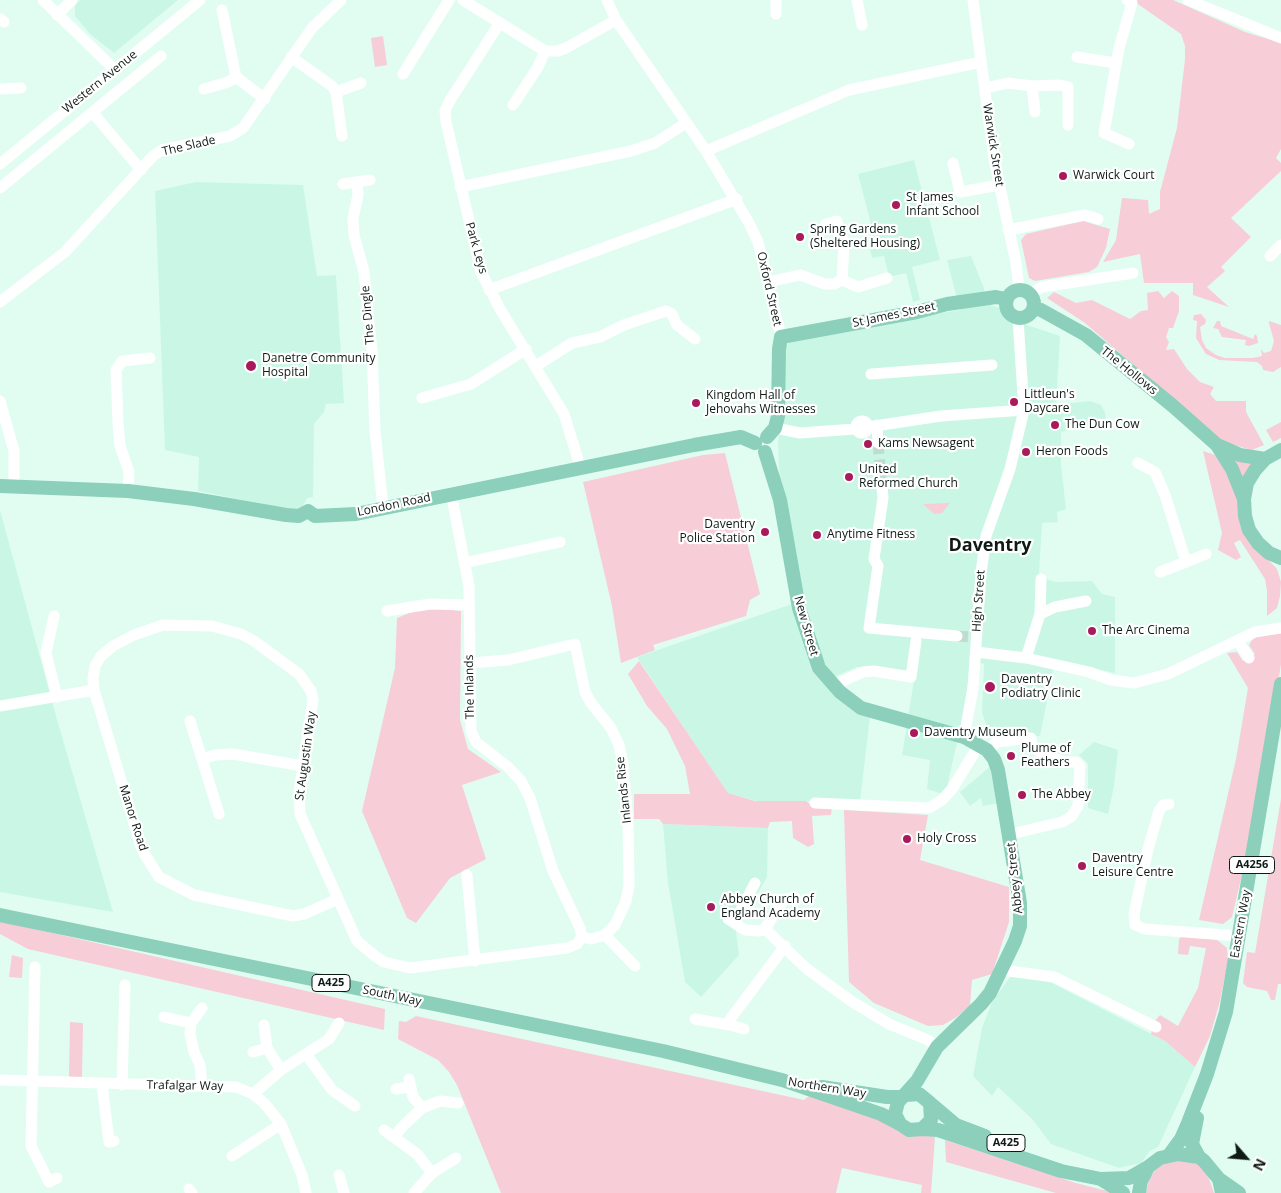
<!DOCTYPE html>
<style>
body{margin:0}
#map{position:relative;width:1281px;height:1193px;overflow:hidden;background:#e1fdf2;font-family:"Open Sans",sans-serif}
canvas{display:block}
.north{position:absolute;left:1221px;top:1133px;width:50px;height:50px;-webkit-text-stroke:4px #fff;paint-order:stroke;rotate:117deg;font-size:14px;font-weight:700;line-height:20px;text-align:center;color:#0d1a15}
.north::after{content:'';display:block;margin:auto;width:18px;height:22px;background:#0d1a15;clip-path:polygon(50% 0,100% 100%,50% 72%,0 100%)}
</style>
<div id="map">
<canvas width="1281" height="1193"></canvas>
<div class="north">N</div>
</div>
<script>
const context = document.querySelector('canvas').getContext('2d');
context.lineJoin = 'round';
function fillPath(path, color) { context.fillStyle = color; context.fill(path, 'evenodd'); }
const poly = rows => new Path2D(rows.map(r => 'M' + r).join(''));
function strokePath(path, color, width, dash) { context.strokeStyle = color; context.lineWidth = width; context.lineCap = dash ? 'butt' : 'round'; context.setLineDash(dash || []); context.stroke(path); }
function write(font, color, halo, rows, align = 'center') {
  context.font = font + ' "Open Sans",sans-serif'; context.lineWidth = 4.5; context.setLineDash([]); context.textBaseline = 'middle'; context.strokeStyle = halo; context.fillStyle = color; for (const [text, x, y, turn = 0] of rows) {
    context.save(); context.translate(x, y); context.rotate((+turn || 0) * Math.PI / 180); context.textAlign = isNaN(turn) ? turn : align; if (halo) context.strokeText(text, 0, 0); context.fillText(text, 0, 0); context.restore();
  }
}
fillPath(poly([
 [80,0,178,0,114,53,90,34,75,16,75,5],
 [914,160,940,260,912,267,920,300,913,302,906,273,889,277,884,256,872,258,867,238,874,236,858,174],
 [196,182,303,185,317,276,336,275,344,403,326,404,324,412,314,424,313,497,307,498,303,506,295,511,198,491,199,457,165,450,155,191],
 [971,256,984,288,984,303,1000,308,1015,321,1060,336,1056,405,1090,401,1101,405,1105,412,1106,422,1061,432,1061,464,1066,509,1057,512,1058,522,1042,523,1039,576,1055,582,1092,581,1102,594,1115,597,1115,673,1055,661,1040,736,992,739,982,713,984,664,971,662,963,716,947,787,943,794,927,789,930,760,902,755,915,674,857,667,834,677,823,660,805,605,780,493,778,442,783,403,784,351,792,336,960,310,947,260],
 [0,510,56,716,113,912,0,892],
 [792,604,809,659,870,717,860,801,757,801,728,793,637,657],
 [1094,742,1118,750,1114,786,1108,814,1088,808,1088,764,1079,755],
 [992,765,999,803,983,806,981,798,970,806,960,792],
 [663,824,768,828,767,877,736,931,739,955,701,997,685,982,668,883],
 [1031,976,1052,983,1165,1041,1195,1067,1158,1147,1150,1151,1141,1163,1119,1168,1051,1144,1032,1119,998,1087,992,1096,973,1076,982,1028,992,1002,1010,977]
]), '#caf7e5');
fillPath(poly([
 [1132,0,1173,0,1245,32,1281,43,1281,149,1276,158,1281,163,1281,171,1231,218,1251,237,1221,267,1225,271,1207,287,1229,307,1193,295,1193,283,1144,283,1140,254,1103,262,1116,240,1122,198,1148,200,1149,214,1160,209,1160,192,1177,128,1185,59,1185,46,1181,34],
 [383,36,387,65,375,67,371,38],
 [1083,221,1110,229,1106,248,1097,267,1089,272,1035,281,1029,278,1021,240,1026,234],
 [1158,291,1164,298,1172,291,1179,296,1179,311,1173,328,1169,328,1166,337,1169,342,1166,350,1174,349,1187,369,1200,382,1214,387,1210,394,1216,401,1246,401,1246,412,1264,445,1252,450,1223,442,1085,323,1047,298,1054,292,1076,303,1092,300,1130,319,1141,311,1148,310,1147,293],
 [1201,314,1206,320,1205,324,1200,327,1202,340,1206,348,1216,355,1225,358,1253,358,1262,356,1261,349,1264,353,1271,351,1274,341,1269,323,1269,321,1281,325,1281,367,1273,372,1263,370,1262,366,1257,362,1219,360,1206,354,1196,338,1197,321,1193,320,1194,315],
 [1217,321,1220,321,1221,326,1253,339,1255,334,1257,336,1258,343,1249,346,1245,345,1246,340,1222,337,1218,329,1213,328],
 [1281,422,1281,438,1273,442,1266,430],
 [1203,451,1215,455,1224,467,1257,548,1277,569,1281,582,1280,596,1277,608,1267,616,1267,591,1265,579,1240,540,1234,543,1241,557,1236,560,1218,550,1222,533],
 [725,453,760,594,750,600,746,616,653,645,655,650,621,663,612,606,583,482,703,455],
 [1231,457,1254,463,1243,481],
 [950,503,942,513,934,514,923,504],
 [424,607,461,611,460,720,468,749,501,772,462,785,486,859,450,878,416,923,407,918,362,811,395,668,397,618],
 [1281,633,1281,664,1273,714,1253,828,1232,917,1223,924,1199,920,1236,759,1248,688,1227,653,1237,652,1243,661,1255,654,1249,645,1254,637],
 [639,661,728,793,755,801,806,801,813,806,832,807,831,815,812,816,814,844,808,847,793,838,792,821,770,822,768,828,663,824,659,819,634,819,634,794,690,794,685,766,667,729,647,706,628,674],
 [1281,799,1281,984,1278,984,1275,1000,1271,1000,1267,991,1247,987,1243,983,1247,952,1255,953],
 [844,810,928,815,920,860,1009,887,1009,922,992,974,972,980,970,1006,955,1018,943,1025,928,1026,874,1003,849,982],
 [0,921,385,1009,384,1030,28,949,0,934],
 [1185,933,1217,940,1227,948,1228,960,1220,1001,1210,1036,1195,1067,1165,1041,1151,1034,1155,1021,1160,1015,1178,1026,1198,988,1206,948,1190,946,1188,955,1178,954,1179,939],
 [12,955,23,958,22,978,9,977],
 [416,1016,804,1100,810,1095,935,1137,931,1193,921,1193,922,1185,842,1168,836,1193,501,1193,457,1085,449,1072,438,1060,398,1039,399,1021,406,1022],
 [70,1022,83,1023,82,1077,69,1077],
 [945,1140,1076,1183,1115,1193,1056,1193,946,1162],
 [1178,1159,1189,1161,1199,1165,1207,1173,1214,1193,1146,1193,1150,1177,1157,1168,1167,1162]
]), '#f7cdd8');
strokePath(poly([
 [878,443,882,487],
 [957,636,972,637]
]), '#c1dbd1', 11, [11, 5.5]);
strokePath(poly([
 [43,0,115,70],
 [463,0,545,51,558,51,566,48,616,20],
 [607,0,616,20,706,151,749,223,758,242,781,337],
 [776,0,776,14],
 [857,0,862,25],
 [973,0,994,159,1016,263,1019,290],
 [1127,0,1132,3,1119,48,1104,133,1129,144],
 [1188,0,1281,38],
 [222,10,236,77,265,99],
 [57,15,72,0],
 [0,19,4,22],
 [499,24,449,102,445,111,446,122,481,272,500,309,564,414,580,466],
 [291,57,332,86,336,92,342,136],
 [1077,57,1116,63],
 [403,74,449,0],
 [1032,86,1035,112],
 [985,88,1008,83,1032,86,1060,85,1068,87,1068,125],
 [0,89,21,88],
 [204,89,228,82,236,77],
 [336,92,361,83],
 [513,105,538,67,545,51],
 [93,113,141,170],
 [706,151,849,90,981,62],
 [953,163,960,192,999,185],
 [0,164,200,0],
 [357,182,358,195,353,218,354,235,364,272,372,351,375,430,383,508],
 [343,184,370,180],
 [460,187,631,151,655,143,686,123],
 [0,188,161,56],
 [1008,230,1085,215,1098,219],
 [1270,256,1281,245],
 [842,280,858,287,887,278],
 [768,282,800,275,825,284,834,284,842,280,844,245,837,221,826,224],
 [489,290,737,199],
 [1030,294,1042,287,1133,273],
 [0,302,65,252,153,156,162,150,230,136,243,128,312,28,341,0],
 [536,366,572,343,600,337,624,325,666,311,672,314,677,325,695,339],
 [871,374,992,365],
 [422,398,471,384,526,349],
 [0,401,14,451,14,487],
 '856 427a6 6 0 1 1 12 0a6 6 0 1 1-12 0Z',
 [877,425,878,443],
 [868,427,941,416,1024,410],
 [775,428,800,433,855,429],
 [1138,463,1155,472,1165,495,1186,562,1160,572],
 [882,487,883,498,874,559,878,566,869,628,957,636],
 [128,491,129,472,120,446,118,422,116,370,122,361,150,358],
 [451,493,469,586,471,731,476,742,508,767,521,781,530,798,553,871,580,928,582,937],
 [1186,562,1206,554],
 [464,563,560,542],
 [387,611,430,604,469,605],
 [1040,614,1055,607,1086,601],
 [54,616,46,653,57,697],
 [1238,641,1249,658],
 [976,652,1026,658,1089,672,1111,680,1134,683,1168,674,1255,632,1281,628],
 [1026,658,1040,614,1041,579],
 [470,663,508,660,575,644,585,692,591,703,611,728,619,745,623,763,628,822,629,886,626,901,615,925,605,935,591,939,582,937],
 [834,685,863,672,874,671,911,677,916,641],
 [0,706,94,690],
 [190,721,202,759],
 [964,737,973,688,981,573,986,536,1010,469,1024,410,1018,319],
 [987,750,997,742,1031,738,1032,747,1040,752,1063,762,1076,762,1080,766,1078,806,1071,817,1062,822,1011,834],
 [815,803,929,808,942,800,952,789,979,745],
 [1169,804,1163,805,1159,811,1148,849,1134,914,1135,925,1145,929,1239,936],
 [219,814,202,759,215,755,233,754,303,766],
 [467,875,475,961],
 [338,899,304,914,293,916,194,895,159,877,142,850,94,690,93,679,95,666,101,656,113,646,134,635,163,625,212,626,241,634,254,641,299,674,311,691,313,700,299,792,300,814,357,941,375,956,384,962,410,968,567,948,577,944,582,937],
 [728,919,745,930,759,931,765,929],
 [735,921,755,883],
 [765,929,807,969,851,1001,889,1024,928,1040,937,1047],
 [765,929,783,900,795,897],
 [605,935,635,966],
 [35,967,31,1146,49,1182,57,1178],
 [1002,970,1054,977,1156,1027],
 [202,1008,191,1023,190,1034,194,1052,200,1065,202,1086],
 [164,1017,191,1023],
 [695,1019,730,1025,731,1018,785,946],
 [264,1025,267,1048,281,1070],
 [730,1025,744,1029],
 [253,1052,267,1048],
 [306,1054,332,1090,355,1106],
 [409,1079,413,1097,422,1108],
 [0,1080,236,1087,253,1094,264,1103,281,1124,302,1175,306,1193],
 [102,1084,109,1142,114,1141],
 [122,1085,125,985],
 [396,1089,409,1087],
 [253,1094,281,1070,329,1039,339,1023],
 [384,1130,417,1154,432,1173,414,1193],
 [395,1137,401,1128,422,1108,440,1101,458,1103],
 [232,1156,281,1124],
 [432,1173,456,1158],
 [339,1175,344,1193],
 [189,1189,192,1193]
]), '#fff', 11);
strokePath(poly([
 '1006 304a14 14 0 1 1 28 0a14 14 0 1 1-28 0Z',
 [1034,308,1041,310,1086,335,1173,406,1217,445,1232,469,1244,499],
 [767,437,775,428,778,416,779,349,781,337,917,312,947,304,996,297,1006,299],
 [1217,445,1240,455,1265,459],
 [1281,450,1265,459,1255,470,1247,483,1244,499,1245,516,1249,530,1258,543,1269,553,1281,558],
 [765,452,780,500,799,608,819,668,840,692,861,708,964,737,987,750,994,759,998,770,1020,903,1020,926,1015,941,990,993,981,1004,937,1047,917,1081,898,1102,895,1114,900,1124,909,1130,922,1129,931,1120,930,1103,919,1094,906,1095],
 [0,486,128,491,194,499,286,515,299,516,308,511,315,516,356,514,694,445,741,437,755,443],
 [0,915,663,1051,782,1080,881,1114,900,1124],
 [822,1087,887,1097,902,1097],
 [930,1103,956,1125,985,1136],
 [1197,1118,1192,1144,1199,1157],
 [922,1129,938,1130,1061,1171,1101,1179,1129,1178,1148,1167],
 [1170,1154,1181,1139,1188,1123,1207,1074,1226,1012,1281,684],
 [1101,1179,1123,1193],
 [1219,1179,1239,1193],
 [1139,1193,1141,1181,1148,1167,1160,1158,1178,1154,1199,1157,1204,1161,1219,1179,1222,1193]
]), '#8ccfbb', 14);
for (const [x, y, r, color] of [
 [1063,176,5,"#a81a5b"],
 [896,205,5,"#a81a5b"],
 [800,237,5,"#a81a5b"],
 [251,366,6,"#a81a5b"],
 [1014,402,5,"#a81a5b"],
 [696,403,5,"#a81a5b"],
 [1055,425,5,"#a81a5b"],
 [868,444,5,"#a81a5b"],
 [1026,452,5,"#a81a5b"],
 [849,477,5,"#a81a5b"],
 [765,532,5,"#a81a5b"],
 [817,535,5,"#a81a5b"],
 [1092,631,5,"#a81a5b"],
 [990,687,6,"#a81a5b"],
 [914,733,5,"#a81a5b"],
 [1011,756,5,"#a81a5b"],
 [1022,795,5,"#a81a5b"],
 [907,839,5,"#a81a5b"],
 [1082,866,5,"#a81a5b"],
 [711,907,5,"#a81a5b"]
]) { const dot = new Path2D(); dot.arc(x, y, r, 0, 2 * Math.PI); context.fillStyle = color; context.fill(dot); strokePath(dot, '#fff', 2); }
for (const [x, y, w] of [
 [1252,865,45],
 [331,983,38],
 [1006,1143,38]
]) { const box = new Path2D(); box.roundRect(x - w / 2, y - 8.5, w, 17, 4); context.fillStyle = '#fff'; context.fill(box); strokePath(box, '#0d1a15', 1); }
write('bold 11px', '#0d1a15', null, [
 ["A4256",1252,865],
 ["A425",331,983],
 ["A425",1006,1143]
]);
write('12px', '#0d1a15', '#fff', [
 ["Western Avenue",100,82,-39],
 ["Warwick Street",993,145,81],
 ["The Slade",189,146,-13],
 ["Park Leys",476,248,74],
 ["Oxford Street",769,289,77],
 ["The Dingle",368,315,-95],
 ["St James Street",894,315,-12],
 ["The Hollows",1129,371,39],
 ["London Road",394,505,-12],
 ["High Street",979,601,-86],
 ["New Street",806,626,74],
 ["The Inlands",470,687,-91],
 ["St Augustin Way",306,756,-82],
 ["Inlands Rise",624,790,-96],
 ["Manor Road",133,818,72],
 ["Abbey Street",1015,878,-96],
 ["Eastern Way",1241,924,-80],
 ["South Way",392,996,12],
 ["Trafalgar Way",185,1086,1],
 ["Northern Way",827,1088,9]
]);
write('12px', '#0d1a15', '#fff', [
 ["Warwick Court",1073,176],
 ["St James",906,198],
 ["Infant School",906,212],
 ["Spring Gardens",810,230],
 ["(Sheltered Housing)",810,244],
 ["Danetre Community",262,359],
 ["Hospital",262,373],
 ["Littleun's",1024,395],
 ["Daycare",1024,409],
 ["Kingdom Hall of",706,396],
 ["Jehovahs Witnesses",706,410],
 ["The Dun Cow",1065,425],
 ["Kams Newsagent",878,444],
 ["Heron Foods",1036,452],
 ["United",859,470],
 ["Reformed Church",859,484],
 ["Daventry",755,525,"right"],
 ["Police Station",755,539,"right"],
 ["Anytime Fitness",827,535],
 ["The Arc Cinema",1102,631],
 ["Daventry",1001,680],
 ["Podiatry Clinic",1001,694],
 ["Daventry Museum",924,733],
 ["Plume of",1021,749],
 ["Feathers",1021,763],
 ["The Abbey",1032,795],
 ["Holy Cross",917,839],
 ["Daventry",1092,859],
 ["Leisure Centre",1092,873],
 ["Abbey Church of",721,900],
 ["England Academy",721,914]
], 'left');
write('bold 18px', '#0d1a15', '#fff', [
 ["Daventry",990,546]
]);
</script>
